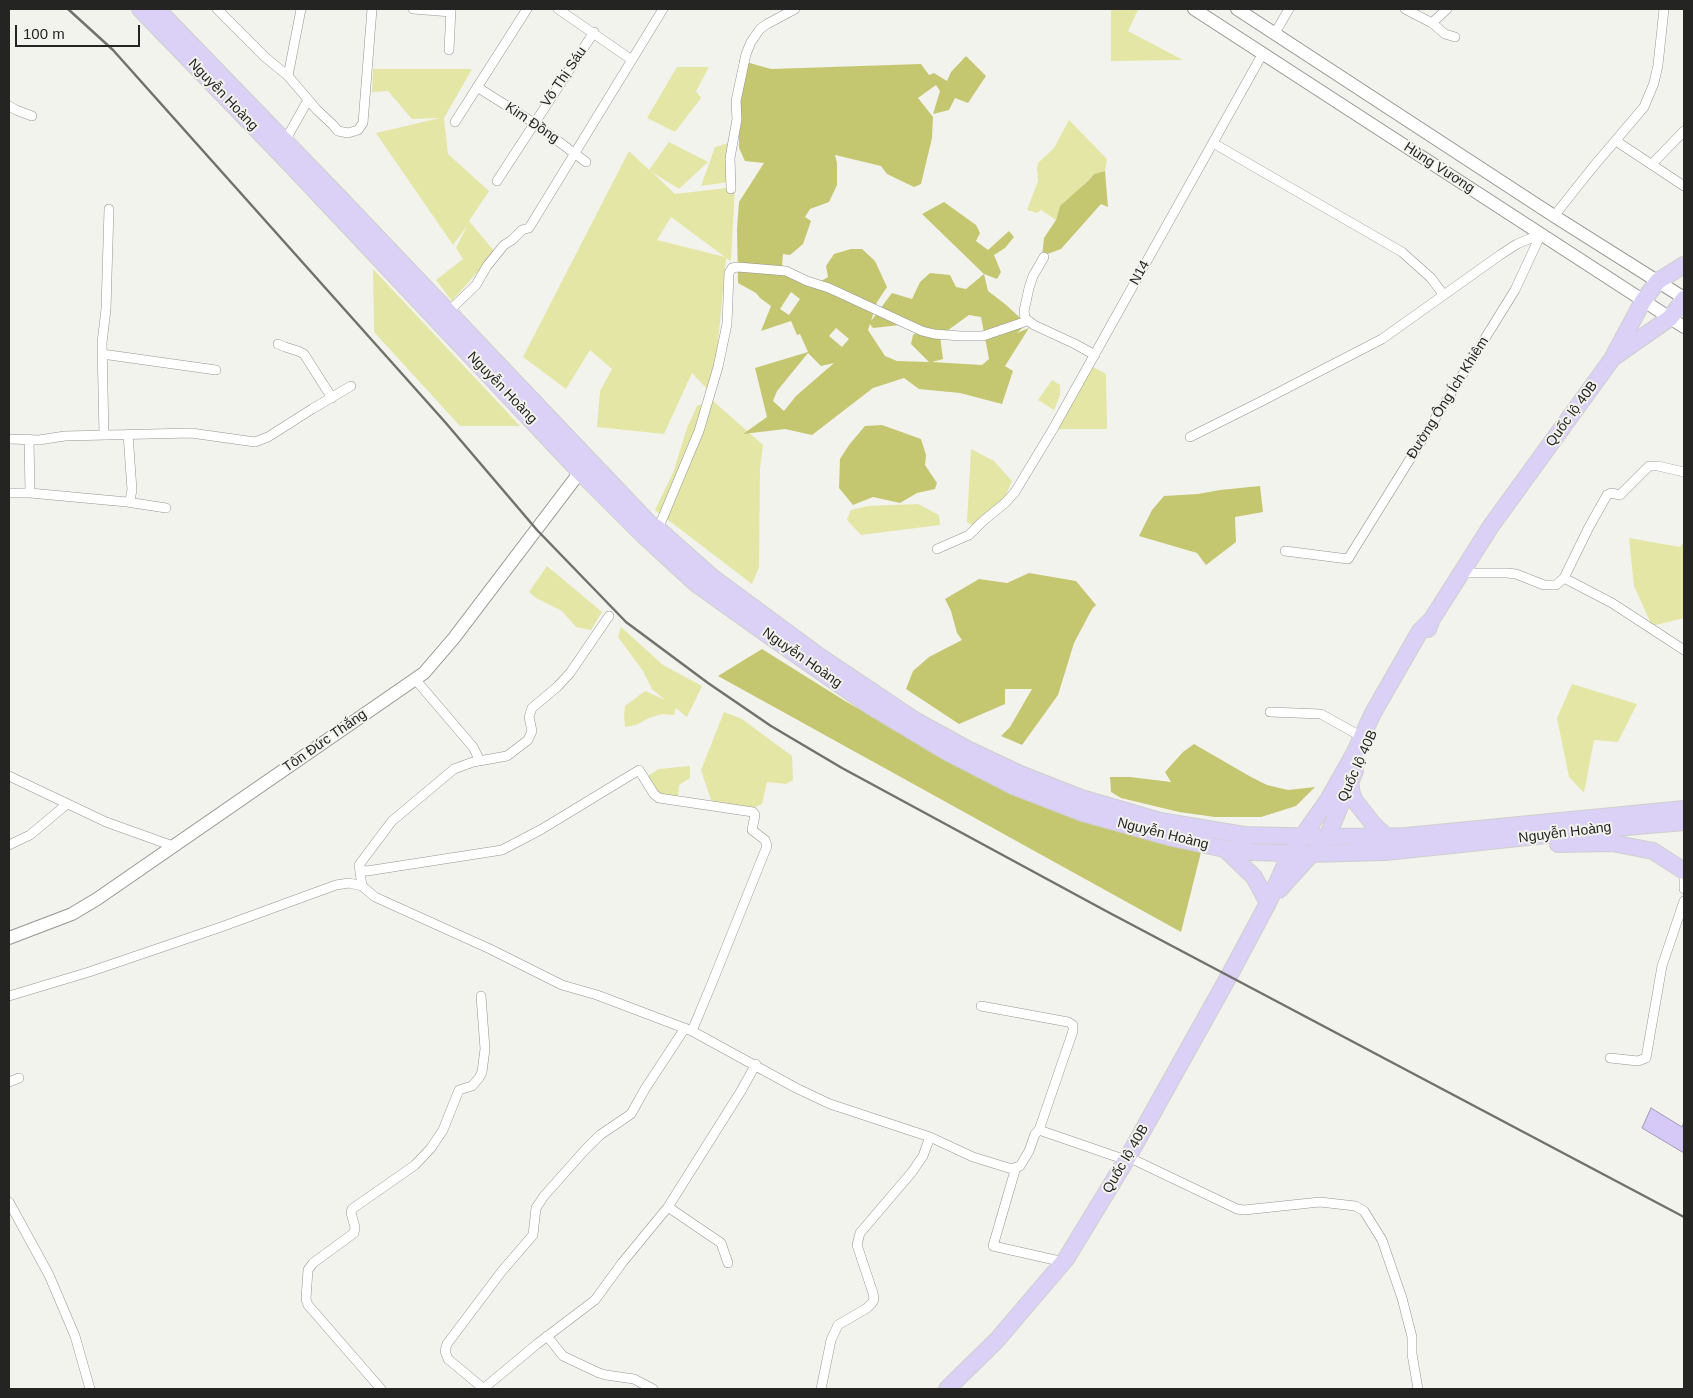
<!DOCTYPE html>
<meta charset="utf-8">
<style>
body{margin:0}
#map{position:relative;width:1693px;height:1398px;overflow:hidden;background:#f3f3ee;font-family:Helvetica,sans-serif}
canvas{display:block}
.frame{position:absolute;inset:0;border:10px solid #242422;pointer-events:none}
.scale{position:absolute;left:15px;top:25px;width:125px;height:22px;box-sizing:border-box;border:2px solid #242422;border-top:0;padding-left:6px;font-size:15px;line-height:18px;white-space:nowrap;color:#242422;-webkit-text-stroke:4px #f3f3ee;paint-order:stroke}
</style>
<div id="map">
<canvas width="1693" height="1398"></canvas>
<div class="frame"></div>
<div class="scale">100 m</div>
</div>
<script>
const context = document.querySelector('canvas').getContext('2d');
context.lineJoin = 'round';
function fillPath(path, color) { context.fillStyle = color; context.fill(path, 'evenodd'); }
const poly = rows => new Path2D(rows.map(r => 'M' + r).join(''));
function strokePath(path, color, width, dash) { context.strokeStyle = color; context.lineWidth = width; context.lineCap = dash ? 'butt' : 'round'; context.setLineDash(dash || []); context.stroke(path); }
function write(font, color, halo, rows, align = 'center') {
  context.font = font + ' Helvetica,sans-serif'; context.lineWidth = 4; context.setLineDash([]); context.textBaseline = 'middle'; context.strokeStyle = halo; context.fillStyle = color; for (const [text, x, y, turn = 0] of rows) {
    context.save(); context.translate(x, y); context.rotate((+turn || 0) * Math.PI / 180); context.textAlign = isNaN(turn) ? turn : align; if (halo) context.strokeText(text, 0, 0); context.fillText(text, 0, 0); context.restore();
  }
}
fillPath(poly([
 [1111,9,1140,9,1138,10,1128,31,1183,60,1111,61],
 [677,67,709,67,696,91,701,98,675,132,647,118],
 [373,69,472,69,444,118,448,154,489,191,469,221,495,252,452,301,436,280,463,259,456,248,467,226,453,245,376,133,440,118,412,119,388,91,372,92],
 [1069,120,1107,159,1105,171,1094,174,1072,198,1060,206,1056,220,1041,210,1037,213,1027,210,1038,181,1037,168,1038,163,1054,148],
 [669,142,708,162,679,189,652,172,675,194,735,187,731,261,726,258,713,395,692,373,664,434,597,427,600,391,612,369,590,350,566,389,523,357,629,151,649,170],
 [671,217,725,257,657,240],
 [729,143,735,181,701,186,715,147],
 [373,269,520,426,460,426,374,332],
 [1093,367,1106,374,1107,429,1053,429,1080,381,1085,381],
 [1052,380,1060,385,1060,395,1054,410,1038,400],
 [712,400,763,445,760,470,759,567,752,584,655,510,673,473,687,428,697,406],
 [971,449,994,461,1012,481,1002,504,980,530,967,522],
 [918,504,939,515,940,525,861,535,847,520,851,510,868,506],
 [1629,538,1680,547,1684,541,1684,618,1652,626,1634,586],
 [547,566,602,612,591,630,576,627,562,611,536,598,529,592],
 [621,627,663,665,702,686,687,717,676,708,674,715,662,714,649,718,636,725,625,727,624,715,625,706,645,691,665,700,652,689,643,671,618,637],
 [1572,684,1637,704,1618,742,1594,740,1584,793,1569,777,1557,718],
 [724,712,742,719,792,756,793,780,786,784,767,782,762,804,753,808,737,805,721,808,711,800,701,770],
 [690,766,690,778,679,785,678,796,663,799,649,781,649,775,659,769]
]), '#e4e6a5');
fillPath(poly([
 [966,56,986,76,968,103,955,98,949,110,933,114,940,91,936,85,918,98,933,117,932,138,921,184,914,187,887,174,881,166,835,155,837,163,837,185,829,202,810,209,805,217,811,221,803,244,790,255,783,254,782,265,813,286,828,277,826,266,834,254,851,249,862,249,875,261,887,287,877,302,871,321,892,293,912,299,920,282,930,273,950,275,956,287,966,289,984,274,922,214,944,202,976,225,980,233,976,241,988,250,1009,231,1014,237,1005,248,994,255,1001,272,997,279,984,274,988,291,1005,304,1027,324,1017,333,1029,328,1005,366,1013,371,1002,404,960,393,919,389,904,378,873,388,812,435,785,429,743,434,767,417,755,368,808,352,800,334,797,335,791,321,761,331,771,306,760,298,756,293,738,283,737,229,739,202,764,163,745,161,739,148,739,60,771,69,921,64,929,75,934,73,947,81,951,72],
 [791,292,800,299,789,315,780,309],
 [969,315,981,317,989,359,982,365,932,362,943,359,940,336],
 [870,324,873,328,900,325,919,331,913,335,911,344,929,362,897,361,885,356,868,330],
 [836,328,849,339,842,347,829,336],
 [808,353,821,366,834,363,796,396,784,411,773,401,777,391],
 [1105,171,1108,207,1101,204,1061,249,1042,256,1044,238,1056,220,1060,206,1088,181,1094,174],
 [882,425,921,439,926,455,925,465,937,483,935,489,917,493,900,503,873,497,853,505,839,488,840,459,849,445,865,426],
 [1260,486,1263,512,1235,517,1236,542,1206,565,1197,553,1139,536,1152,510,1164,496,1198,494,1220,490],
 [1029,573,1076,581,1096,605,1092,609,1074,643,1058,695,1022,745,1001,736,1010,727,1032,689,1005,689,1005,704,959,724,906,689,913,671,929,657,962,640,957,633,951,611,945,599,979,579,1007,583],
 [762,649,845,701,972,773,1093,825,1201,852,1181,932,718,676],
 [1194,744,1251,777,1267,785,1288,790,1315,787,1296,806,1261,817,1215,817,1179,812,1121,798,1111,792,1110,777,1130,777,1171,782,1165,772,1183,752]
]), '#c5c670');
const water = poly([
 [1651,1108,1682,1127,1684,1122,1684,1153,1642,1128,1651,1108]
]);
fillPath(water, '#d7c9f7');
strokePath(water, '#a198b7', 1);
const street = poly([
 [217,9,265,57,288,76,317,110,333,125,338,131,348,133,358,130,363,123,372,9],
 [413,9,451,12],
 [558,9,632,60],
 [1405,9,1432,23,1447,9],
 [1432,23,1445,34,1455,37],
 [1275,33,1289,9],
 [449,50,451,9],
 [288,76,301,9],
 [477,87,534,123,586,162],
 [9,106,16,110,32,116],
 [455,122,527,9],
 [285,141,308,100],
 [1616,141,1684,186],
 [1213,143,1402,252,1431,278,1443,294],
 [1652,164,1684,131],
 [497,181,594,32],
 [731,189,730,158,737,119,736,101,746,54,751,42,760,29,767,24,795,9],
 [1554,216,1593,167,1644,107,1654,83,1658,65,1664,9],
 [1044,257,1033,276,1029,288,1024,311,1025,318,1034,325,1075,344,1095,355],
 [448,312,476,285,487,266,504,245,512,240,522,230,529,228,663,9],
 [278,344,285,347,298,351,304,354,332,398],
 [102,354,216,370],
 [104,435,102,343,106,309,109,209],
 [1190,437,1260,402,1382,339,1500,255,1517,244,1541,234],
 [9,439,39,440,65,436,191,433,255,442,268,437,312,409,351,386],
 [29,439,30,493],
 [9,493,30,493,127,502,130,500,132,490,128,434],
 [127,502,166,508],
 [658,529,699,431,718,367,727,324,729,273,732,268,738,267,786,271,807,281,829,288,922,331,934,334,961,336,983,336,1027,321],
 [937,549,969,535,983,521,1005,503,1015,492,1053,429,1263,53],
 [1285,551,1348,559,1515,290,1541,234],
 [1462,573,1507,573,1516,574,1544,585,1556,585,1564,578,1589,527,1607,495,1611,493,1620,495,1649,466,1658,466,1684,472],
 [1564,578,1612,603,1684,650],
 [415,679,473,747,480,761],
 [1270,712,1321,714,1362,737],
 [9,776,106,822,173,846],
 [9,845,30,835,67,804],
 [360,870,367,871,502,850,542,829,639,770,654,794,659,798,753,812,755,815,752,830,765,840,767,846,712,983,692,1031],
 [1684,871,1684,889],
 [362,886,359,865,392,821,454,769,473,762,507,756,528,740,532,731,529,717,532,708,557,687,570,673,609,616],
 [9,996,89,972,221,927,336,885,349,883,362,886,375,897,490,949,562,985,597,995,692,1031,796,1088,830,1104,930,1137,973,1157,1012,1169,1020,1166,1029,1151,1035,1134,1039,1130,1126,1160],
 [981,1006,1068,1022,1073,1025,1073,1031,1039,1130],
 [1610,1058,1638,1061,1646,1058,1662,966,1684,901],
 [9,1082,19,1078],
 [1128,1157,1237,1209,1244,1210,1320,1202,1355,1206,1364,1211,1382,1240,1402,1298,1412,1337,1412,1354,1418,1389],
 [1016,1167,993,1246,1064,1262],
 [9,1202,49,1275,75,1336,90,1389],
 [668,1207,721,1243,728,1263],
 [547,1336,563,1356,599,1373,606,1375,634,1379,653,1389],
 [381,1389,308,1305,306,1299,308,1270,313,1263,354,1233,355,1227,351,1213,352,1209,415,1165,431,1148,443,1130,459,1090,472,1086,479,1078,482,1072,485,1049,481,996],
 [483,1389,537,1344,595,1300,622,1263,668,1207,741,1091,756,1064],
 [484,1389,448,1359,445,1351,447,1344,502,1271,533,1235,536,1208,544,1196,584,1151,600,1135,631,1114,645,1089,685,1028],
 [821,1389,831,1340,838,1325,867,1308,872,1303,874,1299,873,1293,857,1245,860,1233,912,1172,923,1156,930,1137]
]);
const secondary = poly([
 [1194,9,1684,327],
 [1237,9,1554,216,1684,298],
 [9,938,72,914,97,899,424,673,454,638,580,472]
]);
const highway = poly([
 [140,9,290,164,580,472,642,534,695,583,772,638,872,707,947,752,1013,786,1083,813,1173,838,1225,849,1253,852,1311,854,1385,852,1614,828,1684,822],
 [157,9,339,197,649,523,658,529,712,577,819,656,916,721,969,750,1020,774,1081,798,1160,821,1244,835,1327,837,1406,836,1684,809],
 [1614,357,1670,318,1684,299],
 [1428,629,1432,619,1491,526,1612,359,1643,301,1658,281,1684,265],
 [1350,782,1352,794,1355,801,1373,824,1386,836],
 [1558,844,1612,843,1653,851,1684,871],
 [1225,849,1254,877,1268,903],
 [1279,890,1327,837,1355,771],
 [947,1389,997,1340,1066,1259,1128,1157,1229,976,1268,903,1290,854,1328,800,1354,754,1373,713,1420,631,1432,619]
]);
strokePath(street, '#959591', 10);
strokePath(secondary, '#959591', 14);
strokePath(highway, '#cfcfce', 18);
strokePath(street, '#fff', 9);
strokePath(secondary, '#fff', 12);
strokePath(highway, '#dbd0f5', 16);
strokePath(poly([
 [68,9,113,50,445,422,537,530,626,622,708,683,771,726,842,768,1106,911,1684,1217]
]), '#71716d', 2.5);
write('14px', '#242422', '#f3f3ee', [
 ["Võ Thị Sáu",564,77,-56],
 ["Nguyễn Hoàng",223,95,46],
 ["Kim Đồng",532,123,34],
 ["Hùng Vương",1439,168,33],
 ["N14",1140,273,-61],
 ["Nguyễn Hoàng",502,388,46],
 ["Đường Ông Ích Khiêm",1448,398,-58],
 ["Quốc lộ 40B",1572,414,-54],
 ["Nguyễn Hoàng",802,658,35],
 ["Tôn Đức Thắng",325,741,-35],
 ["Quốc lộ 40B",1358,766,-66],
 ["Nguyễn Hoàng",1565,833,-7],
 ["Nguyễn Hoàng",1163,834,14],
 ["Quốc lộ 40B",1126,1159,-60]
]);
</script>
